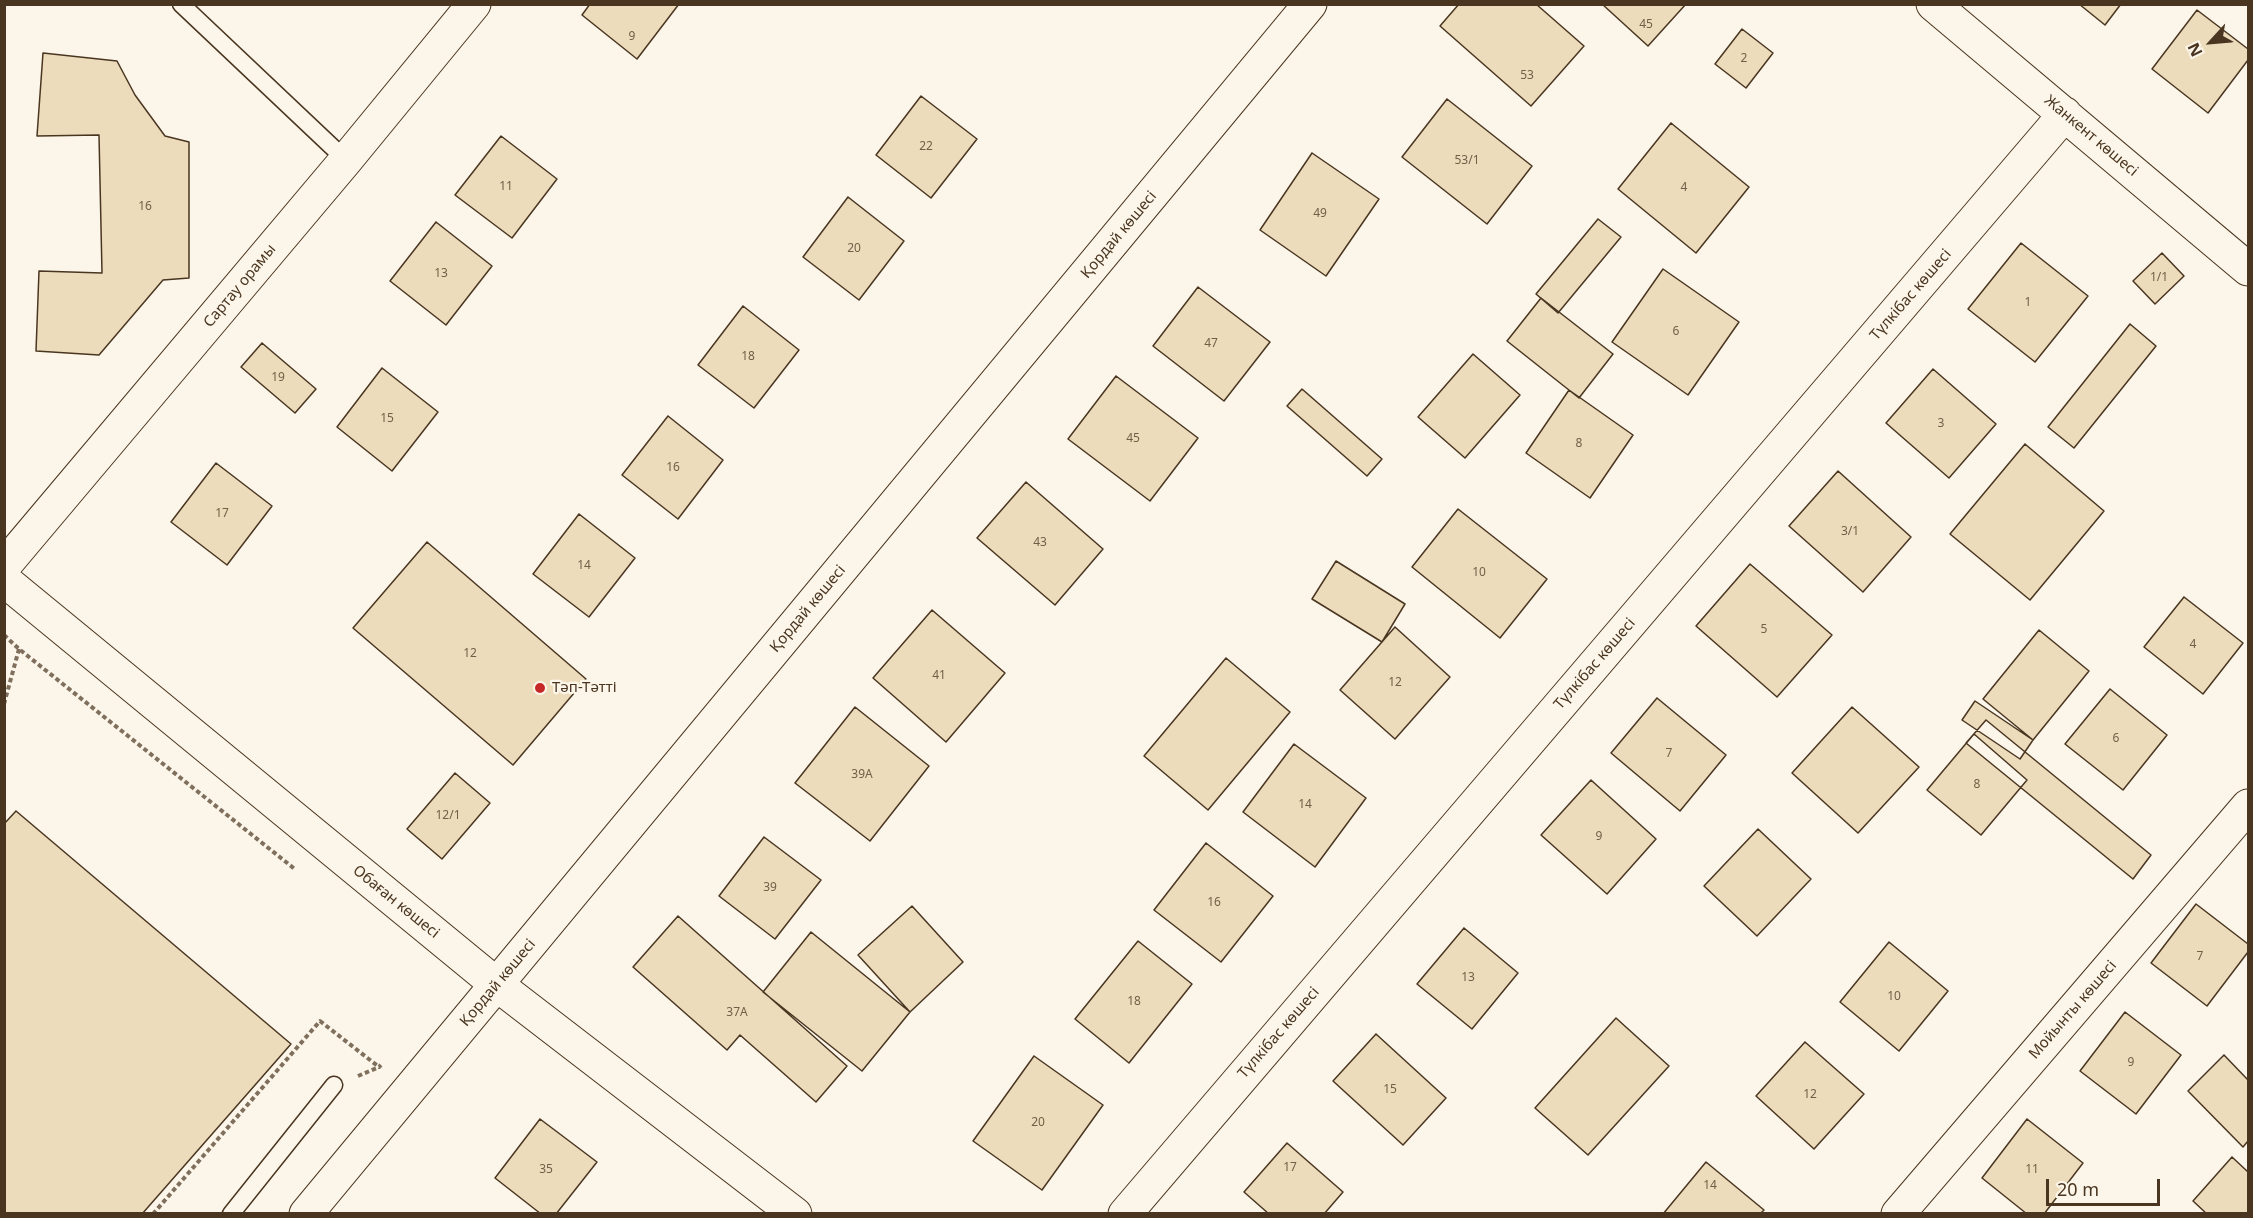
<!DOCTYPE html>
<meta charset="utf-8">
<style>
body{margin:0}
#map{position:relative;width:2253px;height:1218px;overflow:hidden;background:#fbf6e9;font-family:"Noto Sans",sans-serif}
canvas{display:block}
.frame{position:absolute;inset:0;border:6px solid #4a3520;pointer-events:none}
.north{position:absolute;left:2181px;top:12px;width:60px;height:60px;-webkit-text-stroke:4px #fbf6e9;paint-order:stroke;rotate:244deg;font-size:16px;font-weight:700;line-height:24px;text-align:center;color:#4a3520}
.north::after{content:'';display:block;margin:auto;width:21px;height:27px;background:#4a3520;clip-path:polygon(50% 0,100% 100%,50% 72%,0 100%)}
.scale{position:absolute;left:2046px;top:1179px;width:114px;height:27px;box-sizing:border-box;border:3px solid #4a3520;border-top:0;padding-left:8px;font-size:18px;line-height:21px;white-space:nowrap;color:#4a3520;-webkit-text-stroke:4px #fbf6e9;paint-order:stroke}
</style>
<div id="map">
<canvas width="2253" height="1218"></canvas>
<div class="frame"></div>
<div class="north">N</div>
<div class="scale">20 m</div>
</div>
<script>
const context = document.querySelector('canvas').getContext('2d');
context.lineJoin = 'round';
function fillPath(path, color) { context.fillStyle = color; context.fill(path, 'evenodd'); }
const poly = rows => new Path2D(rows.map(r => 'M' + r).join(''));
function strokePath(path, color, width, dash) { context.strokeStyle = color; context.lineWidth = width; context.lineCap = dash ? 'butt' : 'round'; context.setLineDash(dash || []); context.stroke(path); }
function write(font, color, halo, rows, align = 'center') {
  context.font = font + ' "Noto Sans",sans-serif'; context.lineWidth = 4.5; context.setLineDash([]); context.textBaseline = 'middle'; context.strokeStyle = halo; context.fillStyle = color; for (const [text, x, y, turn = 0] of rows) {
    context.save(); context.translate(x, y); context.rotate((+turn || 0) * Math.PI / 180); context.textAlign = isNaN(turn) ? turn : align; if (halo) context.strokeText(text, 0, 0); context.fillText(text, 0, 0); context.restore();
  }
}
const building = poly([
 [590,4,679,4,637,59,582,15,590,4],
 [1459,4,1536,4,1584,46,1531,106,1440,26,1459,4],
 [1602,4,1686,4,1648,46,1602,4],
 [2079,4,2121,4,2105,25,2079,4],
 [2197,10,2248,49,2248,60,2208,113,2152,69,2197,10],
 [1742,29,1773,53,1746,88,1715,64,1742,29],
 [43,53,117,61,135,95,165,136,189,142,189,278,163,280,99,355,36,351,39,271,102,273,99,135,37,136,43,53],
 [921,96,977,139,931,198,876,155,921,96],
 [1447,99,1532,166,1487,224,1402,157,1447,99],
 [1671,123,1749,187,1696,253,1618,189,1671,123],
 [501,136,557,179,512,238,455,195,501,136],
 [1312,153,1379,199,1326,276,1260,230,1312,153],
 [848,197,904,241,859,300,803,257,848,197],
 [1598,219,1621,237,1558,313,1536,294,1598,219],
 [436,222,492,266,446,325,390,281,436,222],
 [2021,243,2088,296,2035,362,1968,309,2021,243],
 [2162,253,2184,276,2155,304,2133,281,2162,253],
 [1663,269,1739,322,1688,395,1612,342,1663,269],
 [1198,287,1270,342,1224,401,1153,346,1198,287],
 [1541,298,1613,354,1579,398,1507,341,1541,298],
 [743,306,799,350,754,408,698,365,743,306],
 [2130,324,2156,346,2074,448,2048,427,2130,324],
 [262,343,316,389,295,413,241,367,262,343],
 [1473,354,1520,395,1465,458,1418,417,1473,354],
 [382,368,438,412,392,471,337,427,382,368],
 [1933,369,1996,424,1949,478,1886,423,1933,369],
 [1116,376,1198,438,1150,501,1068,439,1116,376],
 [1302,389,1382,459,1367,476,1287,406,1302,389],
 [1569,390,1633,435,1590,498,1526,453,1569,390],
 [668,416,723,460,678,519,622,475,668,416],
 [2025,444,2104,511,2030,600,1950,534,2025,444],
 [216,463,272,506,227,565,171,522,216,463],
 [1838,471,1911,537,1863,592,1789,526,1838,471],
 [1026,482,1103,549,1055,605,977,538,1026,482],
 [1458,509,1547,579,1500,638,1412,567,1458,509],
 [579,514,635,558,589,617,533,574,579,514],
 [427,542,586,679,513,765,353,628,427,542],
 [1336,561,1405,604,1382,642,1312,599,1336,561],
 [1750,564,1832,635,1777,697,1696,626,1750,564],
 [2184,597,2243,643,2203,694,2144,647,2184,597],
 [932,610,1005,673,946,742,873,678,932,610],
 [1395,627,1450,677,1395,739,1340,690,1395,627],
 [2039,630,2089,671,2033,740,1983,699,2039,630],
 [1226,658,1290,712,1208,810,1144,756,1226,658],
 [2110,689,2167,735,2123,790,2065,744,2110,689],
 [1657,698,1726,755,1680,811,1611,753,1657,698],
 [1975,701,2033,740,2020,759,1962,720,1975,701],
 [855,707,929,766,870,841,795,783,855,707],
 [1852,707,1919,767,1858,833,1792,773,1852,707],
 [1986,720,2151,855,2133,879,1966,743,1986,720],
 [1974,734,2027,780,1981,835,1927,790,1974,734],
 [1294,744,1366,798,1315,867,1243,812,1294,744],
 [455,773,490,803,442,859,407,829,455,773],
 [1591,780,1656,839,1607,894,1541,835,1591,780],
 [16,811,291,1044,142,1214,4,1214,4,824,16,811],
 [1758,829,1811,879,1757,936,1704,886,1758,829],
 [764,837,821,880,775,939,719,896,764,837],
 [1206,843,1273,896,1221,962,1154,910,1206,843],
 [2196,904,2248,944,2248,952,2207,1006,2151,963,2196,904],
 [912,906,963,962,910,1012,858,955,912,906],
 [678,916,847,1066,816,1102,740,1035,727,1050,633,967,678,916],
 [1464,928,1518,973,1472,1029,1417,984,1464,928],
 [811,932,910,1012,862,1071,763,992,811,932],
 [1138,941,1192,984,1129,1063,1075,1019,1138,941],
 [1889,942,1948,991,1899,1051,1840,1002,1889,942],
 [2125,1012,2181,1055,2136,1114,2080,1071,2125,1012],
 [1616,1018,1669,1066,1588,1155,1535,1108,1616,1018],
 [1376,1034,1446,1098,1403,1145,1333,1081,1376,1034],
 [1805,1042,1864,1094,1814,1149,1756,1096,1805,1042],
 [2224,1055,2248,1080,2248,1141,2243,1147,2188,1091,2224,1055],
 [1034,1056,1103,1105,1042,1190,973,1141,1034,1056],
 [540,1119,597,1162,556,1214,541,1214,495,1178,540,1119],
 [2027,1119,2083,1163,2044,1214,2027,1214,1982,1178,2027,1119],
 [1287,1143,1343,1192,1324,1214,1269,1214,1244,1192,1287,1143],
 [2232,1157,2248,1172,2248,1214,2207,1214,2193,1201,2232,1157],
 [1706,1162,1764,1210,1760,1214,1663,1214,1706,1162]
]);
fillPath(building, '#ecdcbc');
strokePath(building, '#4a3520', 1.5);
const service = poly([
 [181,4,346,160],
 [231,1214,334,1085]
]);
const minor = poly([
 [1933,4,2248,269],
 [4,566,346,160,474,4],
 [4,580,496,984,795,1214],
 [1125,1214,2065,114],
 [1898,1214,2248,806]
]);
const tertiary = poly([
 [306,1214,1310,4]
]);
strokePath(service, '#4a3520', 19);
strokePath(minor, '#4a3520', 35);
strokePath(tertiary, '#4a3520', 35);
strokePath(poly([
 [4,635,19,649,296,870],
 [4,704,19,649],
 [358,1076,379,1067],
 [153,1214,320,1021,379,1067,381,1065]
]), '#7f6f5c', 4, [4.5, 3]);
strokePath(service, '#fbf6e9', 16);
strokePath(minor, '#fbf6e9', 33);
strokePath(tertiary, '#fbf6e9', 33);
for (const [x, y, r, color] of [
 [540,688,6,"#c62828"]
]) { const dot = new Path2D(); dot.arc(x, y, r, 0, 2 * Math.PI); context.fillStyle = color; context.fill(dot); strokePath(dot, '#fbf6e9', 2); }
write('12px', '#725f47', null, [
 ["45",1646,25],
 ["9",632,37],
 ["2",1744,59],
 ["53",1527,76],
 ["22",926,147],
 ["53/1",1467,161],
 ["11",506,187],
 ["4",1684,188],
 ["16",145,207],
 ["49",1320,214],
 ["20",854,249],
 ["13",441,274],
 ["1/1",2159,278],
 ["1",2028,303],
 ["6",1676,332],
 ["47",1211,344],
 ["18",748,357],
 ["19",278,378],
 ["15",387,419],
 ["3",1941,424],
 ["45",1133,439],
 ["8",1579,444],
 ["16",673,468],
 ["17",222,514],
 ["3/1",1850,532],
 ["43",1040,543],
 ["14",584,566],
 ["10",1479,573],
 ["5",1764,630],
 ["4",2193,645],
 ["12",470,654],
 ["41",939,676],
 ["12",1395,683],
 ["6",2116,739],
 ["7",1669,754],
 ["39А",862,775],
 ["8",1977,785],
 ["14",1305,805],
 ["12/1",448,816],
 ["9",1599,837],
 ["39",770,888],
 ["16",1214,903],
 ["7",2200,957],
 ["13",1468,978],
 ["10",1894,997],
 ["18",1134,1002],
 ["37A",737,1013],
 ["9",2131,1063],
 ["15",1390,1090],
 ["12",1810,1095],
 ["20",1038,1123],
 ["17",1290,1168],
 ["35",546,1170],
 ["11",2032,1170],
 ["14",1710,1186]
]);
write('15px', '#4a3520', '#fbf6e9', [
 ["Жанкент көшесі",2091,136,40],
 ["Қордай көшесі",1119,235,-50],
 ["Сартау орамы",240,286,-50],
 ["Түлкібас көшесі",1911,295,-49],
 ["Қордай көшесі",808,609,-50],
 ["Түлкібас көшесі",1595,664,-49],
 ["Обаған көшесі",396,902,39],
 ["Қордай көшесі",498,983,-50],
 ["Мойынты көшесі",2073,1010,-49],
 ["Түлкібас көшесі",1279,1033,-49]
]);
write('15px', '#4a3520', '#fbf6e9', [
 ["Тәп-Тәтті",552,688]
], 'left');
</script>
